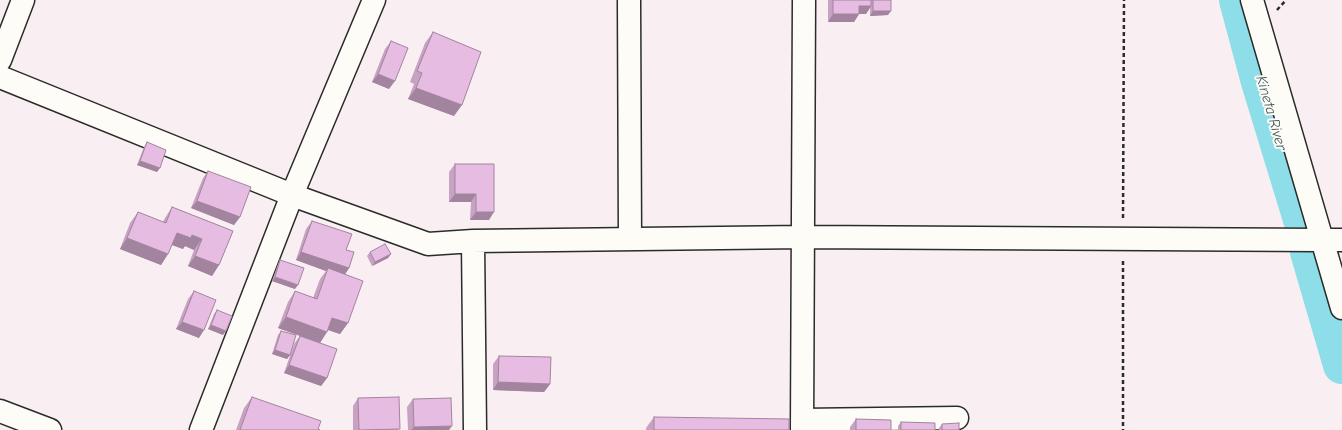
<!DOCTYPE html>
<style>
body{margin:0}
canvas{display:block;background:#f9eff3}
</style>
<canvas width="1342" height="430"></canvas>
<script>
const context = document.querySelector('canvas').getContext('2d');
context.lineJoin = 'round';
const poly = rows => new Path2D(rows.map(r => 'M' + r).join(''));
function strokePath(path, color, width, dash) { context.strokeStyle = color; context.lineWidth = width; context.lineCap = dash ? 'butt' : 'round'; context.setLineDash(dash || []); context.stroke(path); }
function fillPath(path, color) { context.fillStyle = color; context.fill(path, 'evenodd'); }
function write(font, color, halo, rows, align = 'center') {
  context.font = font + ' "Comic Neue",sans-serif'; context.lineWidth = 4; context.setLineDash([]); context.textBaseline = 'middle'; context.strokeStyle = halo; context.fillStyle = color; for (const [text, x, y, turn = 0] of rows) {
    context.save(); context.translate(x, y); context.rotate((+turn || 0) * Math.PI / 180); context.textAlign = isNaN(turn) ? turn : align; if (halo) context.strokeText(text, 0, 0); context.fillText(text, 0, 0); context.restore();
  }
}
strokePath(poly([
 [1238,0,1260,82,1304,226],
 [1309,252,1342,365]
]), '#8ddee8', 38);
const minor = poly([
 [629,0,630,239],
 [1252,0,1342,308],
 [0,60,23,0],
 [0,77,292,195,428,244,473,241,803,237,1321,240],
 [473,241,475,430],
 [0,411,50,430],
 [802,420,957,418],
 [201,430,292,195,374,0],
 [802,430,804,0]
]);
const tertiary = poly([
 [1321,240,1342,240]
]);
strokePath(minor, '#2b2b2b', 25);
strokePath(tertiary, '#2b2b2b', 25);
strokePath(poly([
 [1277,10,1286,0],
 [1123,218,1124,0],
 [1123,261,1123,430]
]), '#2b2b2b', 2.5, [4, 3]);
strokePath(minor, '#fdfcf7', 22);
strokePath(tertiary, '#fdfcf7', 22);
fillPath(poly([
 [828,0,891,0,888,15,870,16,870,8,866,14,859,14,854,22,828,22],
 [433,32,454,116,408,99,414,84,410,82,425,43],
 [391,41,389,89,372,82,385,49],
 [147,142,157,172,137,165,144,147],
 [455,164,494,164,489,220,470,220,471,202,449,202,449,172],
 [208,171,240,217,234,225,191,208,203,178],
 [172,207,233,231,219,265,212,276,188,266,194,250,185,246,183,249,172,245,168,254,161,265,120,249,130,223,138,212,163,222,165,218],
 [312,221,346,250,349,268,345,274,348,323,340,334,328,330,320,343,278,328,288,302,295,291,313,298,320,279,326,271,296,260,306,229],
 [370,252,391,254,388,258,372,266,367,256],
 [280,260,295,289,272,281,278,264],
 [194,291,199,338,176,329,188,299],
 [217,310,223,335,208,329,214,314],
 [281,331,290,355,287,359,272,354,278,335],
 [300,336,327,378,321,386,284,373,294,344],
 [499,356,550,384,544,392,493,390,493,364],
 [252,397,318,429,320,430,236,430,244,408],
 [358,398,399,430,353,430,353,406],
 [413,399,449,430,408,430,407,407],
 [654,417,789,430,646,430,646,428],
 [856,419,891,430,850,430,850,427],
 [901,422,935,430,898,430,898,426],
 [942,424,959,430,939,430,939,428]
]), '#c7a2c2');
fillPath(poly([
 [859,6,871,6,866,14,854,14],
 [873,11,891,11,888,15,870,16],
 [833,14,859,14,854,22,828,22],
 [378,74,395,81,389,89,372,82],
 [416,88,462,105,454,116,408,99],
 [140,161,160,168,157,172,137,165],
 [455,194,476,194,471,202,449,202],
 [197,201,240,217,234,225,191,208],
 [476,212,494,212,489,220,470,220],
 [177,233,192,235,202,239,194,250,185,246,183,249,169,244],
 [127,238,168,254,161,265,120,249],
 [301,252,349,268,344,276,328,268,326,271,296,260],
 [391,254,388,258,372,266,375,262],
 [195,256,219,265,212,276,188,266],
 [275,277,298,285,295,289,272,281],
 [286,317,327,332,320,343,278,328],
 [332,318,348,323,340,334,325,329],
 [182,322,204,330,199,338,176,329],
 [211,325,226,331,223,335,208,329],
 [275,350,290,355,287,359,272,354],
 [289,365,327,378,321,386,284,373],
 [498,382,550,384,544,392,493,390],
 [452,426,449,430,411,430,414,427]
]), '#a2849e');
const building = poly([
 [833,0,871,0,871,6,859,6,859,14,833,14,833,0],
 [873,0,891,0,891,11,873,11,873,0],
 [433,32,481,52,462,105,416,88,422,73,417,71,433,32],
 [391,41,408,48,395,81,378,74,391,41],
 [147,142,166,150,160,168,140,161,147,142],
 [455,164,494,164,494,212,476,212,476,194,455,194,455,164],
 [208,171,251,187,240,217,197,201,208,171],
 [172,207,233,231,219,265,195,256,202,239,192,235,191,238,177,233,168,254,127,238,138,212,166,223,172,207],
 [312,221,352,234,346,250,354,252,349,268,301,252,312,221],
 [385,244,391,254,375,262,370,252,385,244],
 [280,260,304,268,298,285,275,277,280,260],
 [328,268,363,281,348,323,332,318,327,332,286,317,295,291,317,299,328,268],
 [194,291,216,300,204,330,182,322,194,291],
 [217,310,232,316,226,331,211,325,217,310],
 [281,331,296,335,290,355,275,350,281,331],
 [300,336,337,349,327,378,289,365,300,336],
 [499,356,551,357,550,384,498,382,499,356],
 [252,397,321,421,318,429,320,430,240,430,252,397],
 [399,397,400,429,359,430,358,398,399,397],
 [451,398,452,426,414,427,413,399,451,398],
 [654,417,789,419,789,430,654,430,654,417],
 [856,419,891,420,891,430,856,430,856,419],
 [901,422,935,423,935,430,901,430,901,422],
 [959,423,959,430,942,430,942,424,959,423]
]);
fillPath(building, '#e7bce2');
strokePath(building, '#a2849e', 1);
write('italic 15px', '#44585a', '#fdfcf7', [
 ["Kineta River",1271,113,74]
]);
</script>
